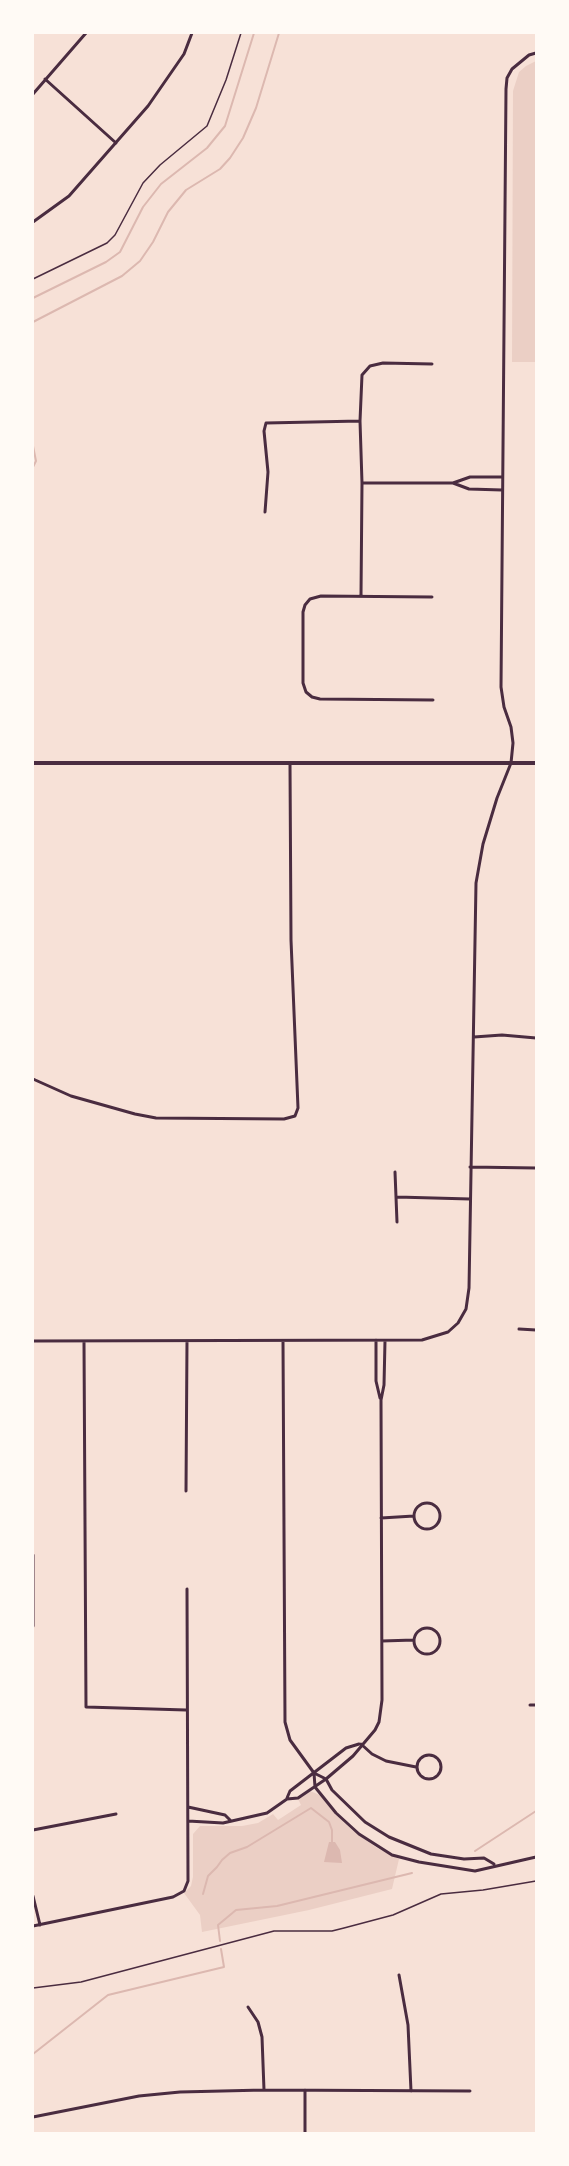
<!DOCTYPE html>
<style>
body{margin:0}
#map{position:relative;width:569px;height:2166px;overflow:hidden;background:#f7e1d7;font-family:"Open Sans",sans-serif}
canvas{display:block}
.frame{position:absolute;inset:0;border:34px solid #fffaf5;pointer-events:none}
</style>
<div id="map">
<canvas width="569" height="2166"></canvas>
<div class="frame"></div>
</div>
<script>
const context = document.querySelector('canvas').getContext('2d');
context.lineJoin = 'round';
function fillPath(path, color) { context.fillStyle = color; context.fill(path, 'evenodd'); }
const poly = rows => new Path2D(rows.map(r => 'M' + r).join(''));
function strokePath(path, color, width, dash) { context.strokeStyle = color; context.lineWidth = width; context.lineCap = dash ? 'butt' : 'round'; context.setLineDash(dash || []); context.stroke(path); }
fillPath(poly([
 [536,61,536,362,512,362,513,91,519,72,526,66],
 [310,1791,320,1795,335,1814,352,1830,377,1848,399,1859,392,1889,309,1910,202,1932,200,1915,184,1893,191,1886,193,1877,193,1834,200,1826,242,1826,258,1823,273,1814,278,1820,301,1805,298,1799]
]), '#ebcfc5');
fillPath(poly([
 [329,1842,335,1842,340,1850,342,1863,324,1862]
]), '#dcb8b0');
strokePath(poly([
 [33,298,106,262,120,252,143,207,161,184,207,148,225,126,254,33],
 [33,322,122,276,140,261,153,242,168,212,186,190,220,169,230,158,243,138,256,108,279,33],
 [33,446,36,461,33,467],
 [475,1851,536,1811],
 [203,1894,208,1876,217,1867,222,1860,230,1853,247,1847,311,1808,329,1822,332,1830,332,1842],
 [220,1941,218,1925,236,1910,277,1906,412,1873],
 [33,2054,108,1995,224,1967,221,1949]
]), '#dcb8b0', 2);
strokePath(poly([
 [33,279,107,243,115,235,143,183,160,165,207,126,226,80,241,33],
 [33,1988,81,1982,274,1931,332,1931,344,1928,393,1915,441,1894,483,1890,536,1881]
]), '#4a2c40', 1.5);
strokePath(poly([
 [45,79,116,143],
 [33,94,86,33],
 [33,222,69,196,148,106,184,54,192,33],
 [362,483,453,483],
 [502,490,469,489,453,483,470,477,502,477],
 [265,512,268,472,264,431,266,423,360,421],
 [361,595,362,483,360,421,362,375,370,366,383,363,432,364],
 [432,597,321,596,310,599,305,605,303,612,303,683,306,692,312,697,320,699,433,700],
 [474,1037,502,1035,536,1038],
 [33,1079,71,1096,135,1114,156,1118,284,1119,295,1116,298,1108,291,940,290,764],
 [470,1167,536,1168],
 [395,1172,397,1222],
 [397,1197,470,1199],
 [519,1329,536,1330],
 [376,1340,376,1381,380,1398],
 [33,1341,422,1340,448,1332,458,1323,466,1309,469,1288,476,883,483,844,497,798,511,763,513,743,511,727,504,707,501,687,506,89,507,78,512,69,529,55,536,53],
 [283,1341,285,1722,290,1740,314,1773,315,1787,336,1813,359,1834,392,1855,419,1862,475,1871,536,1857],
 [84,1342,86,1707,186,1710],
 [186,1491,187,1341],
 '414 1516a13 13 0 1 1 26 0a13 13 0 1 1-26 0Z',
 [381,1518,414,1516],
 [33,1555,33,1626],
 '414 1641a13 13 0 1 1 26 0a13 13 0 1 1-26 0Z',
 [382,1641,414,1640],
 [530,1705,536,1705],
 [361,1744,372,1754,386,1761,416,1767],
 '417 1767a12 12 0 1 1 24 0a12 12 0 1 1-24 0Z',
 [314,1773,326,1779,332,1790,365,1822,389,1837,431,1854,464,1859,484,1858,494,1864],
 [287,1798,290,1791,346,1748,359,1744],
 [188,1807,225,1815,230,1820],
 [188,1821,223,1823,267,1813,287,1799,298,1798,326,1779,353,1756,375,1730,379,1722,382,1700,381,1400,384,1385,385,1341],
 [33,1830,116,1814],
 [33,1896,40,1925],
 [33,1926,173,1897,184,1891,188,1881,187,1589],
 [399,1975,408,2025,411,2091],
 [248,2007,258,2022,262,2037,264,2090],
 [33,2117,139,2096,180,2092,264,2090,470,2091],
 [305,2133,305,2090]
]), '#4a2c40', 3);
strokePath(poly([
 [33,763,536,763]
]), '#4a2c40', 4);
</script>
